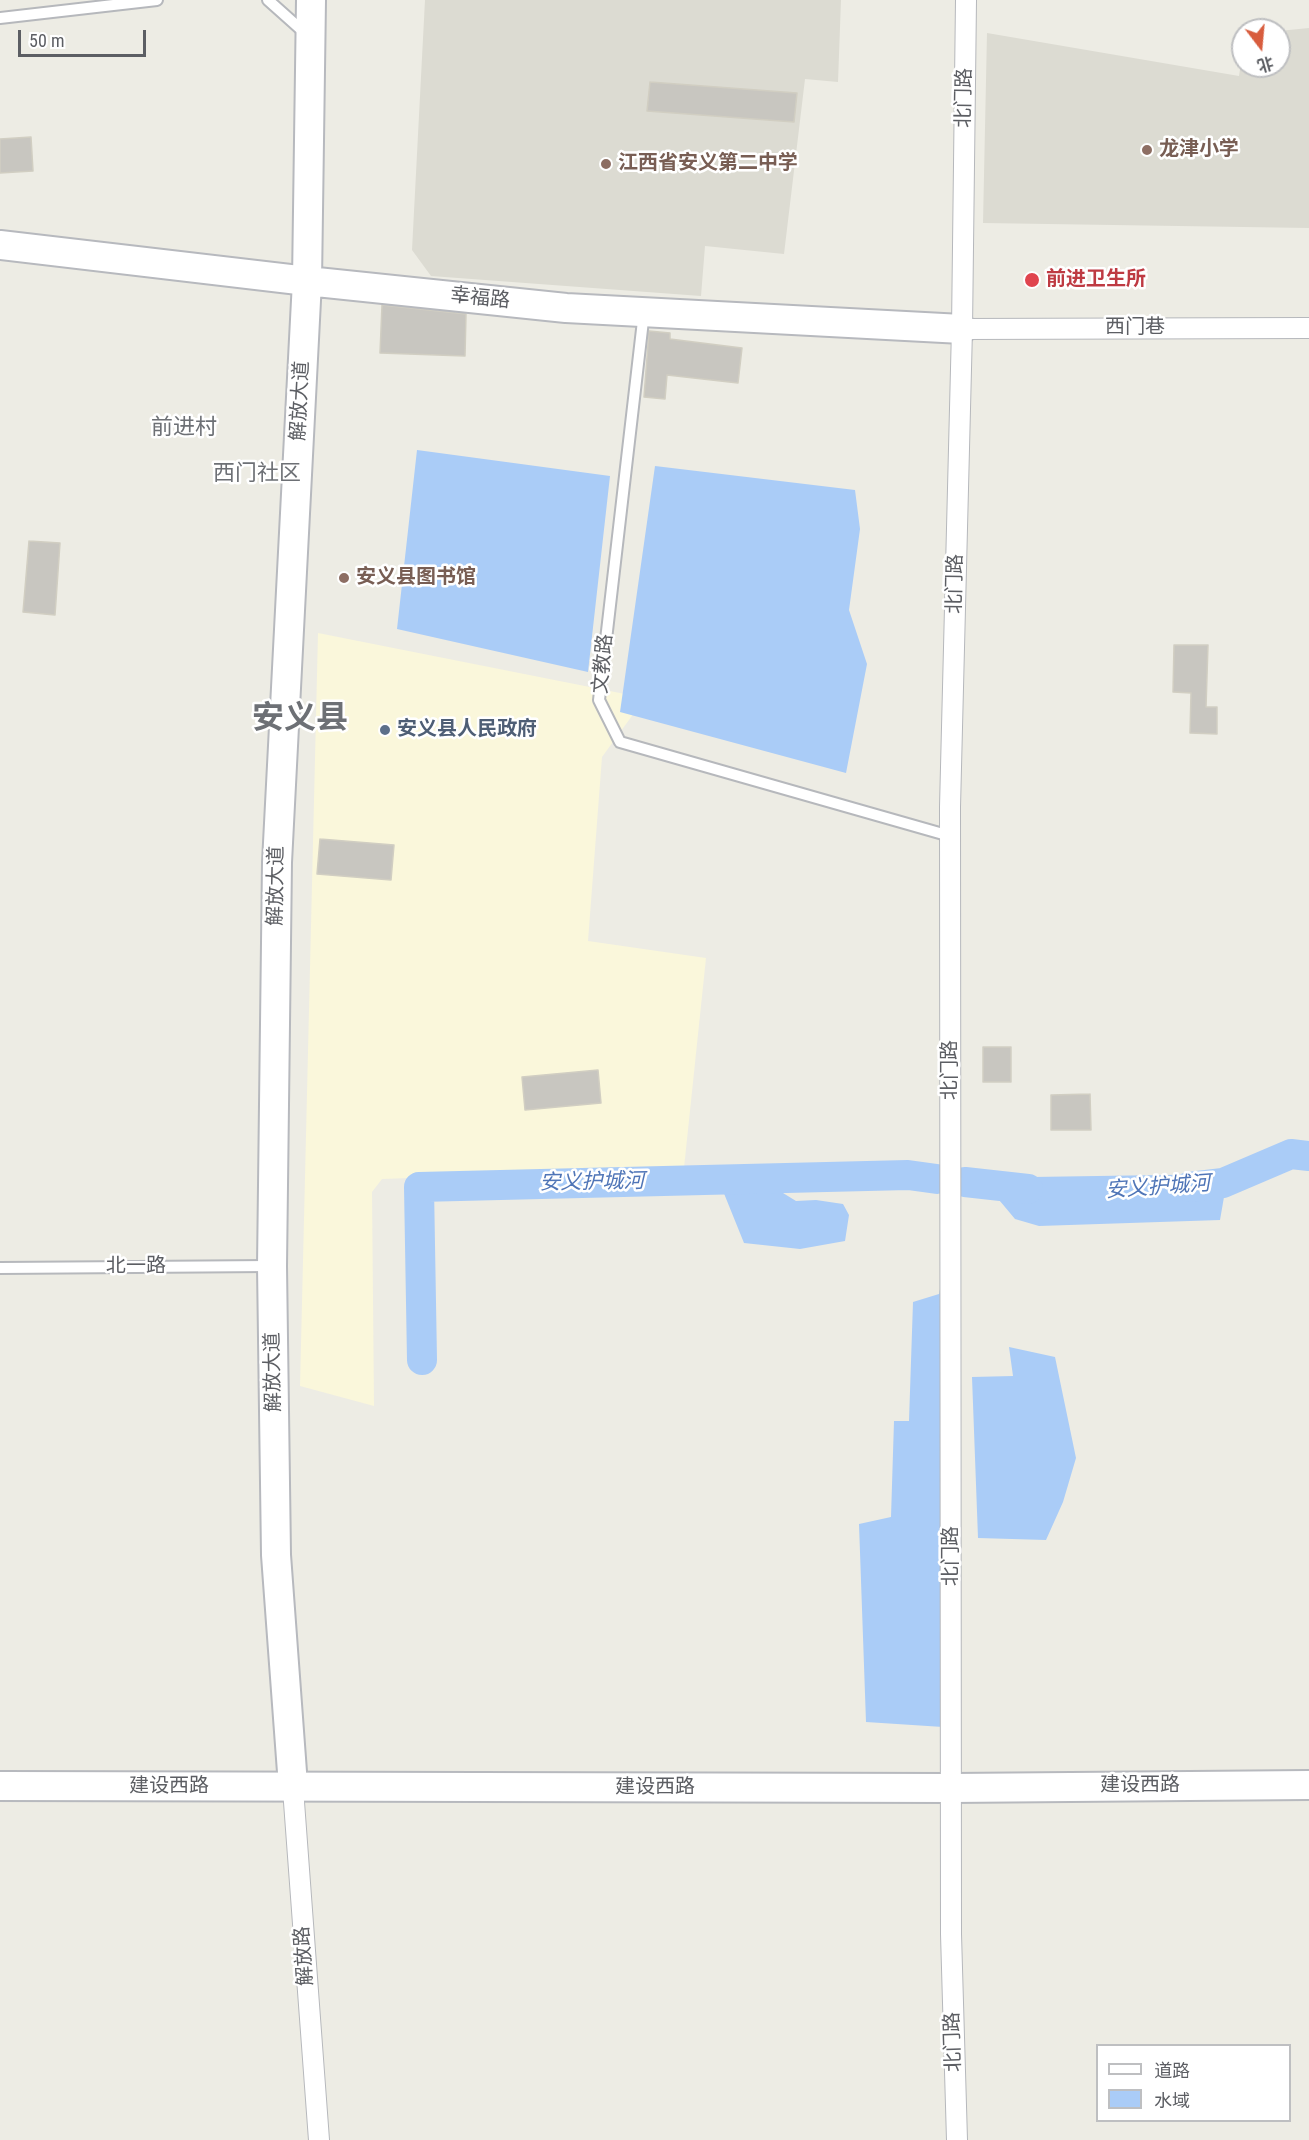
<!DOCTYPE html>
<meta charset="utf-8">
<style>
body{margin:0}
#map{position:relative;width:1309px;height:2140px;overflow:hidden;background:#edece4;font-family:"Roboto Condensed","Noto Sans SC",sans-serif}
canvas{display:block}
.legend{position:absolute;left:1096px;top:2044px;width:195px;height:78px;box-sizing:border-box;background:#fff;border:2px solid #bebfc1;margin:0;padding:8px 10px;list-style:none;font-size:18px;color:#5c5e63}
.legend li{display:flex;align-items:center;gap:12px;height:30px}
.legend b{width:30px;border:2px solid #bebfc1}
.north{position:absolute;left:1231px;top:18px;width:60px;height:60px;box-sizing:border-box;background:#fff;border:2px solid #bebfc1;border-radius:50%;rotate:164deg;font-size:16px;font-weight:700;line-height:24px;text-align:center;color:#5c5e63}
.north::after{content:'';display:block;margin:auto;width:21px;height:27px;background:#d85d3e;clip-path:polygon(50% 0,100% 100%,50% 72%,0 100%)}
.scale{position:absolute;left:18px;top:30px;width:128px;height:27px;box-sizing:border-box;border:3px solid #5c5e63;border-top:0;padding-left:8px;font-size:18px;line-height:21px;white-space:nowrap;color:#5c5e63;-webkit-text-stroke:4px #fff;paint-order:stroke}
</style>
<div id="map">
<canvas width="1309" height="2140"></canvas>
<ul class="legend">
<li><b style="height:8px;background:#fff"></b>道路</li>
<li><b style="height:16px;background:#aaccf7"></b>水域</li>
</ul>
<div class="north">北</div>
<div class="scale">50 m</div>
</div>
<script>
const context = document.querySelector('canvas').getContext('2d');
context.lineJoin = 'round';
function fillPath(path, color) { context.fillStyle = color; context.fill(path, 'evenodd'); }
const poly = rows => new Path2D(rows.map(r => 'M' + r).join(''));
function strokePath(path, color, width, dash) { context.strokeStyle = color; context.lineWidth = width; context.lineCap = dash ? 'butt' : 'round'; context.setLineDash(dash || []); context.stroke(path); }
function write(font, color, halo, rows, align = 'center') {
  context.font = font + ' "Roboto Condensed","Noto Sans SC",sans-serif'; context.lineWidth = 5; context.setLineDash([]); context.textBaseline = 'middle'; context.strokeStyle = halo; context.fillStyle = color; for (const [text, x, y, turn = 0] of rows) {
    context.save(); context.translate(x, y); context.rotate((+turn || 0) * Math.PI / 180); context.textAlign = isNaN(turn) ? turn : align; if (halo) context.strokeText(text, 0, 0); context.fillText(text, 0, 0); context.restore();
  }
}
fillPath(poly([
 [318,633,645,698,602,757,588,941,706,958,684,1168,382,1179,372,1192,374,1406,300,1386]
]), '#faf7db');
fillPath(poly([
 [425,0,841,0,838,82,805,79,784,254,705,246,701,296,431,276,412,250],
 [1309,28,1309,228,983,223,987,33,1239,76,1243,49,1243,66,1279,66,1279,31]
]), '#dcdbd2');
fillPath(poly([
 [417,450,610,476,588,672,397,629],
 [655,466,855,490,860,529,849,610,867,664,846,773,620,712],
 [974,1170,1032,1177,1228,1174,1220,1220,1039,1226,1015,1219],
 [763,1188,783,1193,796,1201,816,1200,843,1204,849,1215,845,1241,800,1249,744,1243,723,1191],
 [942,1279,943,1727,866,1722,859,1524,891,1517,894,1421,909,1421,913,1302,939,1294],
 [1009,1347,1055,1357,1076,1458,1063,1502,1046,1540,978,1538,972,1377,1013,1376]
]), '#aaccf7');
strokePath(poly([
 [965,1182,1028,1189],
 [1189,1187,1223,1183,1291,1154,1309,1156],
 [422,1360,419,1187,908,1175,937,1179]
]), '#aaccf7', 30);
const building = poly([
 [650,82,797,93,794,122,647,111,650,82],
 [31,137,33,171,0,173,0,139,31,137],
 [382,305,466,314,465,356,380,353,382,305],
 [649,331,670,333,670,339,742,348,738,383,667,375,665,399,644,397,649,331],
 [29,541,60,543,55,615,23,612,29,541],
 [1174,645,1208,645,1206,707,1217,707,1217,734,1190,733,1191,693,1173,692,1174,645],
 [320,839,394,845,391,880,317,874,320,839],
 [983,1047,1011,1047,1011,1082,983,1082,983,1047],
 [598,1070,601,1103,525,1110,522,1077,598,1070],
 [1090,1094,1091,1130,1051,1130,1051,1095,1090,1094]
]);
fillPath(building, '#c8c6c0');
strokePath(building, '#d1cec2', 1.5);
const lane = poly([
 [268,0,305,33],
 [0,18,157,0],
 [644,312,599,700,620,742,950,836],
 [0,1268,270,1266]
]);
const street = poly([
 [962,329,1309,328],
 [292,1775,319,2140],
 [957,2140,951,1934,950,807,962,329,966,0]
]);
const secondary = poly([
 [0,245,307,281,566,308,962,329],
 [292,1772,276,1555,272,1266,277,862,307,281,311,0],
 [0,1786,952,1788,1309,1785]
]);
strokePath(lane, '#b6b8bc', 14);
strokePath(street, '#b6b8bc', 22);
strokePath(secondary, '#b7b9be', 32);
strokePath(lane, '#fff', 10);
strokePath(street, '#fff', 20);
strokePath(secondary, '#fff', 28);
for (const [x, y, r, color] of [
 [1147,150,6,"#8d6e63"],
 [606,164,6,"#8d6e63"],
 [1032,280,8,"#e0444e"],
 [344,578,6,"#8d6e63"],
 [385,730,6,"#5c6f8a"]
]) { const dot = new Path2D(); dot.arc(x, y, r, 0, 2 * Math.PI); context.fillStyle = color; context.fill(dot); strokePath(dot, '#fff', 2); }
write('20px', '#5c5e63', '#fff', [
 ["北门路",965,98,-89],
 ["幸福路",480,299,6],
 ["西门巷",1135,328],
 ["解放大道",301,401,-87],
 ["北门路",956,584,-89],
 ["文教路",604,664,-85],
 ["解放大道",277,886,-89],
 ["北门路",951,1070,-90],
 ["北一路",136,1267],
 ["解放大道",274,1372,-91],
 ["北门路",952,1556,-90],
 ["建设西路",1140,1786],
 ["建设西路",169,1787],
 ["建设西路",655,1788],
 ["解放路",305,1956,-94],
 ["北门路",954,2042,-92]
]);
write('bold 20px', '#785e54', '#fff', [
 ["龙津小学",1159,150],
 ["江西省安义第二中学",618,164],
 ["安义县图书馆",356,578]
], 'left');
write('bold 20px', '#be3a42', '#fff', [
 ["前进卫生所",1046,280]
], 'left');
write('bold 20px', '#4e5e75', '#fff', [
 ["安义县人民政府",397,730]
], 'left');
write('italic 21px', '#4f75b7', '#fff', [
 ["安义护城河",592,1183,-1],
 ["安义护城河",1158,1188,-4]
]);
write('22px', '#6d7075', '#fff', [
 ["前进村",184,428],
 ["西门社区",257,474]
]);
write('bold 32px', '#6d7075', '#fff', [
 ["安义县",300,720]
]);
</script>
